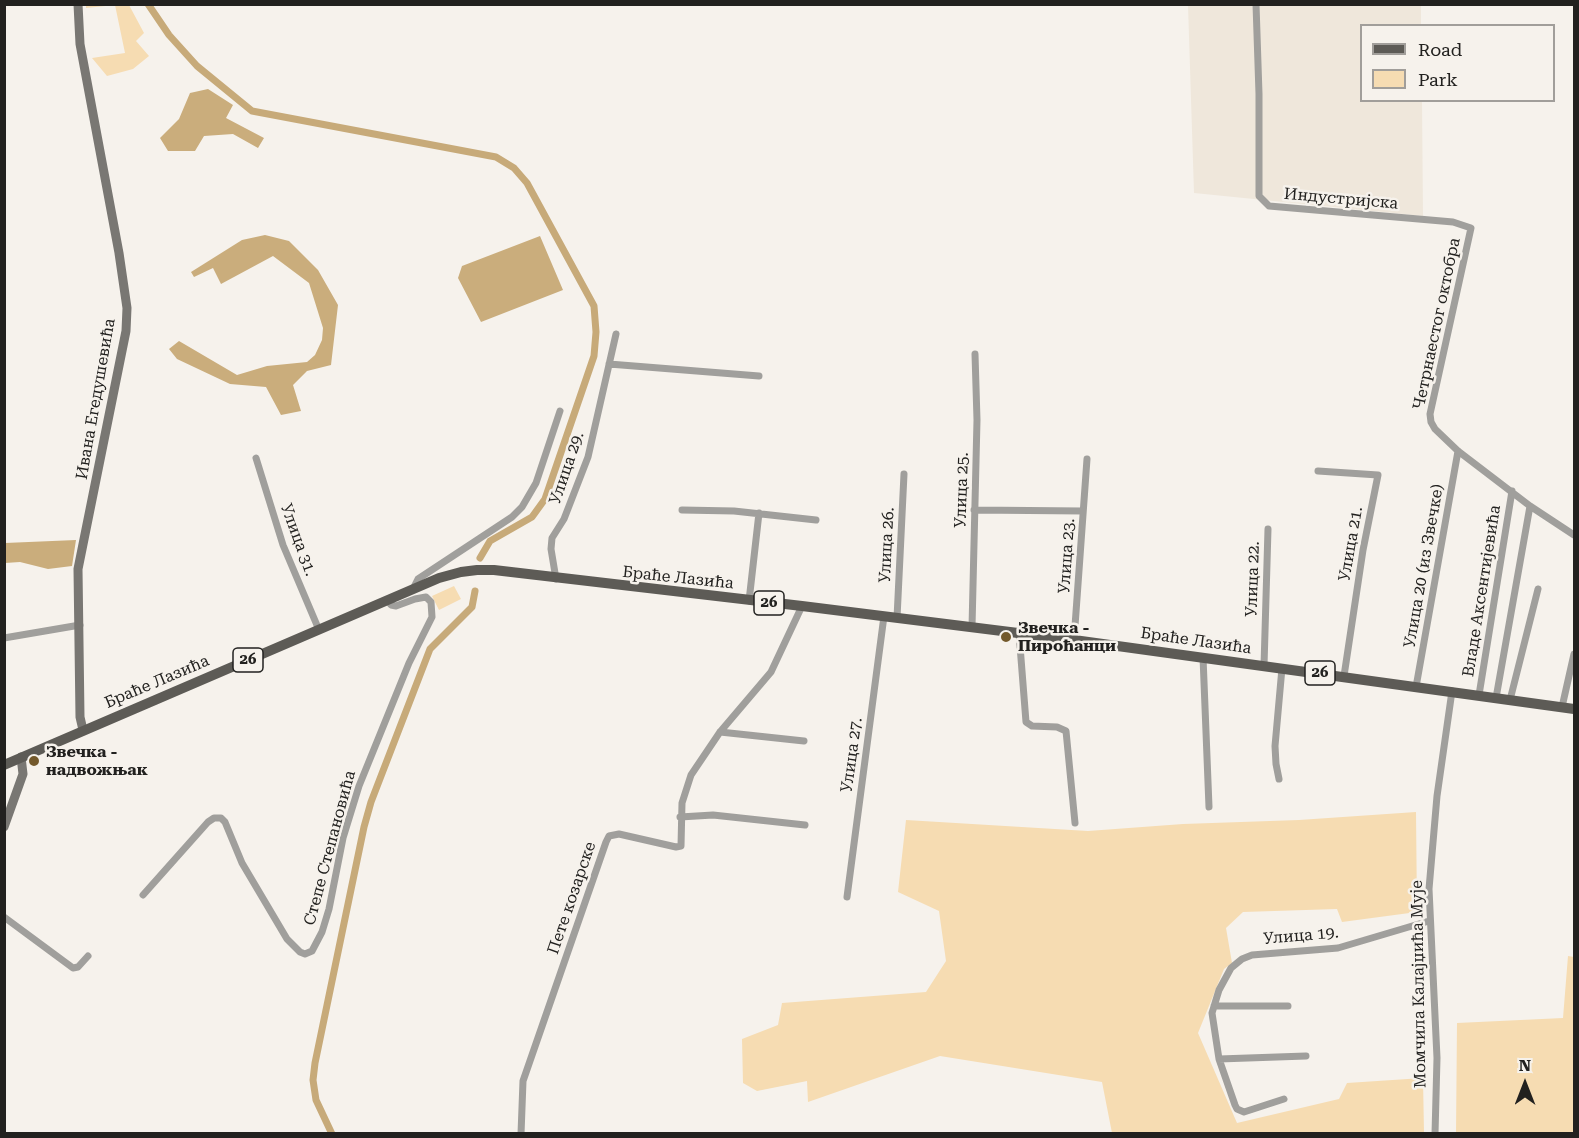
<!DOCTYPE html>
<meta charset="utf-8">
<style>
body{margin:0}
#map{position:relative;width:1579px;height:1138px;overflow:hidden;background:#f6f2ec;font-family:"Roboto Serif",serif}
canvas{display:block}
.frame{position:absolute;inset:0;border:6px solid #22211f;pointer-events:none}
.legend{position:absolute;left:1360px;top:24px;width:195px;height:78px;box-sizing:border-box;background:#f6f2ec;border:2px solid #a19e9a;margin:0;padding:8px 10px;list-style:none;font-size:18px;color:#22211f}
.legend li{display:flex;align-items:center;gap:12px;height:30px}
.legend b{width:30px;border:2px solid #a19e9a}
.north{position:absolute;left:1495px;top:1054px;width:60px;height:60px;-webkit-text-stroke:4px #f6f2ec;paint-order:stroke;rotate:0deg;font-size:16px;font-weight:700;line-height:24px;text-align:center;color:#22211f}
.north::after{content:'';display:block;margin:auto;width:21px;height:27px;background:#22211f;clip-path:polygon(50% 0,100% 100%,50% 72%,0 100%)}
</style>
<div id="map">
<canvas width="1579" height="1138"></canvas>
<div class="frame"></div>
<ul class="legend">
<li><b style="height:8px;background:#5d5b56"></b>Road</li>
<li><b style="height:16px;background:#f6dcb2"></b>Park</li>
</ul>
<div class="north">N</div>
</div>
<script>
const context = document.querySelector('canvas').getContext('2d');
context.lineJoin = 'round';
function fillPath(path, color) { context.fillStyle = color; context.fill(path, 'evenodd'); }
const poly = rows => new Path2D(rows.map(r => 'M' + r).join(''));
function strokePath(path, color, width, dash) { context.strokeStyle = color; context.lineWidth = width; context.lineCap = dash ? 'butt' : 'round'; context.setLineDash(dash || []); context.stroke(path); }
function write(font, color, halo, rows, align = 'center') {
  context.font = font + ' "Roboto Serif",serif'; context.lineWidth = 5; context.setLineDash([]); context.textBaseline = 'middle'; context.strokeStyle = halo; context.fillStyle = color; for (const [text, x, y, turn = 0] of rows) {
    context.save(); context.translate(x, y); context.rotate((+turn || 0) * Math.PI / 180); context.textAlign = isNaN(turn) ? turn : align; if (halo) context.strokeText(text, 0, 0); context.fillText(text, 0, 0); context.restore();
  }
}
fillPath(poly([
 [1188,5,1421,5,1421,25,1362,26,1362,100,1422,101,1423,216,1194,193]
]), '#efe7db');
fillPath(poly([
 [86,5,129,5,144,33,136,41,149,56,133,69,107,76,92,58,125,53,115,5,86,8],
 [454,586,461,599,439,610,432,596],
 [1416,812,1417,912,1342,922,1337,909,1243,912,1226,928,1232,963,1224,969,1198,1033,1237,1123,1339,1099,1347,1083,1423,1078,1424,1133,1112,1133,1102,1082,940,1056,808,1102,807,1081,757,1091,743,1083,742,1039,778,1025,782,1003,926,992,946,961,939,911,898,892,906,820,1088,831,1183,824,1299,820],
 [1568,956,1574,957,1574,1133,1456,1133,1457,1023,1563,1018]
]), '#f6dcb2');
fillPath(poly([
 [208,89,233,105,226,118,264,138,258,148,233,134,204,136,195,151,168,151,160,138,179,119,190,93],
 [265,235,289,241,318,270,338,305,331,365,307,371,293,385,301,411,281,415,266,387,230,384,177,359,169,349,179,341,237,375,267,366,307,362,315,355,322,340,323,328,309,283,273,256,221,284,213,268,194,277,191,272,242,240],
 [540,236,563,290,481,322,458,278,462,266],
 [76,540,72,566,48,569,20,562,5,563,5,543]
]), '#caad7c');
strokePath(poly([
 [148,4,169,35,197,66,252,111,496,157,514,168,527,183,594,306,596,332,594,356,545,499,532,517,490,541,480,558],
 [332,1134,316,1100,313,1080,315,1063,364,827,371,802,430,649,472,607,475,591]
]), '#c7aa79', 7);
strokePath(poly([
 [1256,4,1259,94,1259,196,1269,206,1453,222,1471,228,1430,414,1431,422,1435,429,1458,451,1530,506,1574,535],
 [609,364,759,376],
 [256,458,283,545,319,630],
 [1318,471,1378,475,1363,550,1344,676],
 [682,510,734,511,816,520],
 [974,510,1083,511],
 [556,579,551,549,552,538,564,519,588,457,616,334],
 [413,589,418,579,512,517,522,507,536,483,560,411],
 [749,601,759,513],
 [897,618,904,474],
 [972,627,977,420,975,354],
 [1019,633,1026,722,1032,726,1057,727,1066,731,1075,823],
 [4,638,80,625],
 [1074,640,1087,459],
 [1203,657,1209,807],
 [1264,666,1268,529],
 [1416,687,1458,451],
 [1479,695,1512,491],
 [1496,698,1530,506],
 [1510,700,1538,589],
 [1562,707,1574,654],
 [720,732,804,741],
 [1279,779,1276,764,1275,746,1282,668],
 [680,817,713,815,805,825],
 [143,895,208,822,214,818,221,818,225,822,242,863,287,939,300,952,305,954,312,951,322,932,329,909,343,838,359,786,409,663,432,617,431,602,426,597,415,599,396,606,391,605,388,601],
 [847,897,884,616],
 [4,917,73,968,78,967,88,956],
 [1214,1006,1288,1006],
 [1219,1059,1306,1056],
 [1284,1099,1244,1112,1237,1109,1235,1105,1219,1059,1212,1013,1219,990,1231,968,1242,959,1252,955,1338,948,1429,921],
 [521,1134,523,1081,606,842,609,836,619,834,676,847,681,846,682,803,691,775,720,732,771,672,802,606],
 [1435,1134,1437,1058,1429,889,1437,796,1452,691]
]), '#a09f9c', 7);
strokePath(poly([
 [78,4,80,44,119,253,127,308,126,331,78,569,80,717,83,730],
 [4,827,23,774,21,757]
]), '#797773', 9);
strokePath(poly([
 [4,765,439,578,461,572,477,570,494,570,802,606,1074,640,1574,709]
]), '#5d5b56', 10);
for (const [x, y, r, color] of [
 [1006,637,6,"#73592b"],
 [34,761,6,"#73592b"]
]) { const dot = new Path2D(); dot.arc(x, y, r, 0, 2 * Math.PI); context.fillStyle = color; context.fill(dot); strokePath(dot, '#f6f2ec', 2); }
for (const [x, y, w] of [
 [769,603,30],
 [248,660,30],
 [1320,673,30]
]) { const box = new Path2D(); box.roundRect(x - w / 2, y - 12, w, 24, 4.5); context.fillStyle = '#f6f2ec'; context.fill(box); strokePath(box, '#22211f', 1.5); }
write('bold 15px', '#22211f', null, [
 ["26",769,603],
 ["26",248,660],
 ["26",1320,673]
]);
write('16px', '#22211f', '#f6f2ec', [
 ["Индустријска",1341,199,5],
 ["Четрнаестог октобра",1437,324,-78],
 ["Ивана Егедушевића",96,399,-80],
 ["Улица 29.",567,468,-71],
 ["Улица 25.",962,490,-88],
 ["Улица 31.",298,540,70],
 ["Улица 21.",1351,544,-80],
 ["Улица 26.",887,545,-87],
 ["Улица 23.",1067,556,-86],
 ["Улица 20 (из Звечке)",1424,566,-80],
 ["Браће Лазића",678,578,6],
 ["Улица 22.",1253,579,-88],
 ["Владе Аксентијевића",1482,591,-81],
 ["Браће Лазића",1196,641,8],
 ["Браће Лазића",157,682,-23],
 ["Улица 27.",852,755,-82],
 ["Степе Степановића",330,848,-75],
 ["Пете козарске",572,898,-71],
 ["Улица 19.",1301,936,-5],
 ["Момчила Калајџића Мује",1419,984,-91]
]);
write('bold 16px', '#22211f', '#f6f2ec', [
 ["Звечка -",1018,628],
 ["Пироћанци",1018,646],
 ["Звечка -",46,752],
 ["надвожњак",46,770]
], 'left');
</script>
